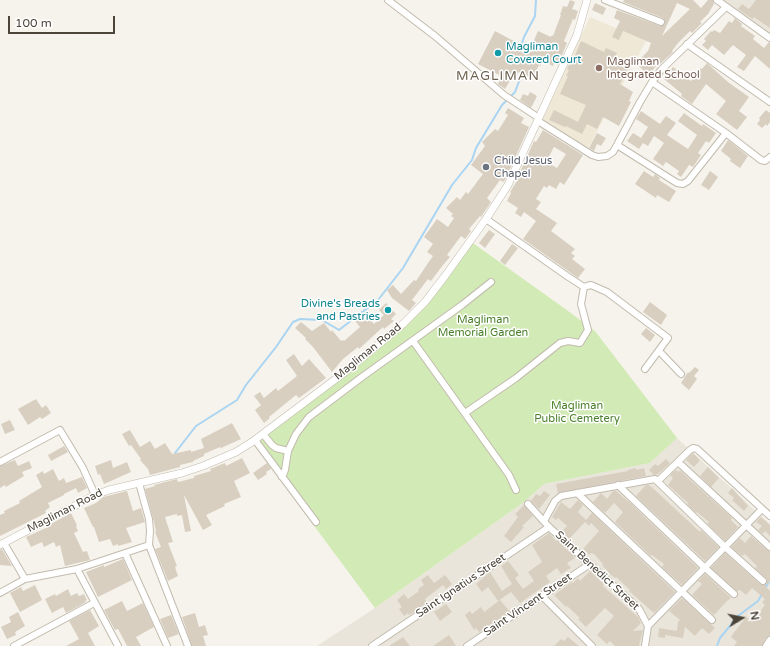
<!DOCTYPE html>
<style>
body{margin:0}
#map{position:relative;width:770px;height:646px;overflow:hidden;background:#f6f3ec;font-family:"Varela Round",sans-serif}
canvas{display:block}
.north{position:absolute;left:722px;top:598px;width:40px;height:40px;-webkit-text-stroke:3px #fff;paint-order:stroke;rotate:80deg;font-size:11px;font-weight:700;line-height:16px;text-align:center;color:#4b4439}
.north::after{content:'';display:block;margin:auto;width:14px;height:18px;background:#4b4439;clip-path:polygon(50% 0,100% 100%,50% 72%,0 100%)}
.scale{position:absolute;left:8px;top:16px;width:107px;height:18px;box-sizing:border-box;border:2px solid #4b4439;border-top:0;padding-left:5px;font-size:12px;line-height:14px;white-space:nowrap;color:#4b4439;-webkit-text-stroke:3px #fff;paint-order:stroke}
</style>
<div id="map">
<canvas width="770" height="646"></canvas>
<div class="north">N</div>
<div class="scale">100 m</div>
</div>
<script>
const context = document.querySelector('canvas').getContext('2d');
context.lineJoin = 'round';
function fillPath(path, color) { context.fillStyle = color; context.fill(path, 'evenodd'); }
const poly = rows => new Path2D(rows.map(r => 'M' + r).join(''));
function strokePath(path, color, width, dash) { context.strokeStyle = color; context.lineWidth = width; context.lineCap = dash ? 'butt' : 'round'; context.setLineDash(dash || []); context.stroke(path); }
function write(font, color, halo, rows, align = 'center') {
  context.font = font + ' "Varela Round",sans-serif'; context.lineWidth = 3; context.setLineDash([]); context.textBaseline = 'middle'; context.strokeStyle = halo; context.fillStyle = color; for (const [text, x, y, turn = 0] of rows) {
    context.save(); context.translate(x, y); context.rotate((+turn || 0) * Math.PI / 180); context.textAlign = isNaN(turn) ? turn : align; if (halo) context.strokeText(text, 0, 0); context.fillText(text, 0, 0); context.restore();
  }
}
fillPath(poly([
 [721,0,770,0,770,34],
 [677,438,770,524,770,646,317,646,375,608,524,502,544,484,650,463]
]), '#eae5da');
fillPath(poly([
 [590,17,646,41,588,148,543,119]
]), '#efe8d6');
fillPath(poly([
 [470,241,564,308,595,331,677,438,650,463,544,484,524,502,375,608,252,442,403,324]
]), '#d2eab5');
strokePath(poly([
 [522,48,521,46,524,37,535,16,536,0],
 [175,453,196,426,237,400,246,385,276,347,293,322,300,319,322,320,339,330,378,300,403,268,452,185,472,160,476,148,502,105,515,92,523,71],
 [765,589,770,579],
 [717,646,720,638,738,616,758,601,762,594]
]), '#a9d4f2', 2);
fillPath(poly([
 [570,0,575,2,572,9,578,11,575,20,573,19,564,41,567,43,558,65,554,63,553,66,543,61,540,66,539,65,533,78,518,72,517,75,514,74,505,89,498,84,501,76,478,64,495,31,523,46,525,42,532,45,538,31,551,37,552,35,553,36,561,15,560,15,563,6,567,7],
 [624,0,693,0,701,8,708,0,713,0,714,4,708,14,700,22,702,23,692,33,690,31,678,43,672,51,673,52,660,64,659,63,648,75,636,63,648,51,651,43,623,31,619,40,612,37,620,21,614,18,617,10,660,26,664,25,665,21,663,18,623,2],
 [677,3,690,9,662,36],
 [756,0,770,0,770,28,754,17,753,19,748,16,738,9,742,4,749,9],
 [595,3,606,8,603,15,592,10],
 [735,18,742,24,741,26,755,36,753,39,764,48,769,42,770,42,770,69,755,56,744,71,737,67,746,55,733,45,724,55,712,45,708,50,702,45,706,41,704,39,711,31,712,32,714,30,720,33,729,21,732,23],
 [581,41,604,52,606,48,617,53,615,57,630,64,620,84,633,92,629,101,631,102,619,126,603,117,597,129,587,124,582,134,566,126,565,127,549,120,554,110,578,122,586,105,560,94,568,76,566,76,569,70,567,69,570,62,572,63],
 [707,63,728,82,749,97,739,111,747,117,737,130,716,114,726,101,706,84,692,104,681,96,682,94,664,79,673,67,691,81,701,68,702,69],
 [530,92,537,96,531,108,520,100,523,94,528,96],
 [508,108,524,118,521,123,529,127,505,180,503,182,500,180,487,198,491,202,481,217,480,216,469,229,471,231,465,239,461,236,447,255,450,257,443,265,431,281,428,279,412,300,416,303,409,311,392,298,387,290,393,285,401,294,414,280,416,281,428,263,433,256,427,252,433,244,424,237,437,219,448,227,454,218,451,216,453,214,446,208,457,197,460,200,466,192,468,194,483,174,471,165,485,146,482,142,495,129,498,131,508,115,505,113],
 [766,110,770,113,770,122,767,126,766,124,762,128,757,124,760,120,759,118],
 [641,111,660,124,666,116,676,123,667,135,688,149,697,135,678,121,684,113,702,126,703,124,716,133,709,143,706,141,698,153,701,155,693,167,689,165,681,177,677,174,679,171,666,162,663,166,653,159,664,143,654,136,648,146,643,143,639,149,627,141,633,133,641,138,648,127,636,119],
 [543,130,583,155,564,185,560,182,556,189,549,185,547,188,544,186,536,199,541,202,536,209,557,223,551,231,575,249,571,253,575,256,572,259,585,269,578,278,523,239,536,221,524,212,521,217,515,213,518,208,507,201,511,193,510,192,522,173,520,172,534,141,536,142],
 [554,147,566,154,557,168,546,162],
 [597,133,606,138,601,146,597,144,594,151,589,148],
 [728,140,748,156,740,168,730,161,731,159,721,151],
 [644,171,653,177,655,174,660,178,659,180,676,191,669,202,657,195,656,198,635,184],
 [710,171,718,177,709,190,701,185],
 [489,230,495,234,485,248,479,243],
 [512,244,518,248,505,265,500,261],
 [650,302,667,315,661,325,643,312],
 [386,303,396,314,391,319,394,321,384,329,383,327,359,349,358,347,343,359,332,372,313,347,305,339,306,338,295,328,301,322,312,331,324,323,331,332,332,330,341,341,343,340,344,341,360,327,355,321,365,313,374,324,384,315,379,310],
 [646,328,655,335,650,342,641,334],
 [294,354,302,366,309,359,326,378,299,398,296,395,269,417,270,418,264,423,255,410,261,405,254,396,260,392,264,398,276,388,278,391,297,376,286,360],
 [695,367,699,370,694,376,697,379,689,390,681,383,688,372,689,373],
 [36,399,42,408,46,405,51,413,42,419,40,417,28,425,18,409],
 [10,420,15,430,5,434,1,424],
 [232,423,241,439,221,448,220,447,204,454,204,456,193,461,193,462,180,465,180,467,150,475,148,469,140,460,141,459,131,445,129,446,122,434,130,430,140,447,150,441,155,449,165,443,172,454,191,450,191,452,204,448,201,439],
 [64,446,68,452,51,461,48,455],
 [693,453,700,460,694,467,686,460],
 [242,458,250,473,234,481,241,497,224,504,225,506,206,515,212,525,203,530,184,495,191,531,185,532,182,515,177,516,177,514,165,517,173,542,168,543,177,566,175,567,178,576,168,581,155,549,161,547,155,532,156,531,153,518,145,489,155,486,154,485,177,479,178,482,194,478,194,476,211,471,210,469,225,463,226,466],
 [666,459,670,463,658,474,654,475,649,470,655,464,658,466],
 [15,460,18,466,29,461,32,468,22,472,24,476,6,487,5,485,0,488,0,466],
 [111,460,113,468,127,462,131,472,104,484,100,474,98,475,95,466],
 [267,463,271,469,266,472,267,474,258,480,253,473],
 [708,467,719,478,711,487,700,476],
 [636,468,636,470,644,468,646,476,558,493,556,484,628,471,628,470],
 [53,469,59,481,64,478,66,483,82,477,87,488,78,493,76,488,64,494,64,495,48,503,50,507,45,511,46,513,0,536,0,515,5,513,4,511,20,503,19,501,42,487,36,475,43,471,44,474],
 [676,470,679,472,680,470,688,478,732,518,731,520,738,527,725,541,707,524,709,522,697,512,696,513,687,504,688,503,668,485,673,478,670,475],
 [646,485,649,485,658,493,700,532,701,530,719,547,705,561,636,496],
 [732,488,748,506,744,511,732,500,734,498,728,493],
 [127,491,133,511,141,508,145,522,126,528,132,542,118,546,118,544,113,546,110,539,99,542,94,527,93,527,84,508,96,503,103,497],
 [544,491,550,495,539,509,531,501,536,494,540,496],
 [613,491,616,491,630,503,698,568,682,585,662,567,664,564,652,555,651,556,615,522,623,512,614,503,605,513,593,502,601,493,607,499],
 [578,500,583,505,578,512,586,520,592,513,675,592,654,613,629,591,630,590,616,577,615,578,611,575,602,565,603,564,594,554,591,553,590,555,583,549,599,531,591,523,589,526,585,522,569,539,562,531,567,526,558,518,556,520,552,517,561,502,570,509],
 [524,505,533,516,522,526,524,527,511,542,504,536,518,517,515,514],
 [71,513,77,525,76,526,78,531,74,533,83,552,87,551,90,560,65,566,60,545,56,547,54,542,44,547,42,542,31,547,26,537,48,527,47,526],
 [761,517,770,525,770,536,765,531,763,534,758,530,762,526,756,522],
 [549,533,556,541,557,540,573,555,575,558,567,563,571,568,561,574,557,568,546,576,550,582,520,603,511,592,498,601,488,587,482,592,476,584,490,572,502,591,512,584,501,566,508,561,519,575,515,578,523,589,534,581,528,572,542,562,532,545],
 [751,536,767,550,770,551,770,581,765,586,770,591,770,636,766,638,762,646,734,646,737,642,731,637,733,634,746,617,751,620,753,618,754,619,765,605,762,602,765,599,752,588,746,595,740,590,737,591,711,568,725,553,760,584,762,585,766,584,767,579,755,568,757,566,745,554,742,556,731,547,740,538,745,543],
 [2,549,12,566,0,565,0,550],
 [123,559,132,580,98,597,86,572,104,565,104,567],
 [590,571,604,584,603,586,638,617,641,623,633,631,643,630,639,646,615,646,610,641,607,644,597,635,614,616,605,608,586,627,578,619,580,618,567,606,566,607,554,595,572,582,573,583,578,578,580,581],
 [705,574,731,598,726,602,714,615,692,595,702,584,698,581],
 [428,575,434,583,445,575,452,584,446,589,443,585,425,599,427,603,414,612,409,615,408,613,404,616,399,609,402,607,397,600,404,594,408,599,419,591,418,589,424,585,421,580],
 [35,585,42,600,20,612,10,593,21,587,23,591],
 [68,589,71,596,77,593,79,596,84,594,87,600,85,601,86,602,66,613,63,607,52,613,45,599,55,594,56,596],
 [682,598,715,628,709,634,702,628,695,636,685,627,683,638,665,635,665,638,658,637,659,628,677,631,678,622,680,620,669,611],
 [500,600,510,612,479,632,476,628,474,630,465,615,470,611,472,614,481,607,484,612],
 [122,601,127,611,143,603,154,627,136,637,141,646,127,646,118,629,115,630,104,610],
 [446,604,452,612,440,621,434,612],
 [90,610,99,626,88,633,95,646,66,646,79,639,69,621],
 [18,612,25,626,15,632,16,635,7,639,1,627,11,622,9,617],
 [195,613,199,627,205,625,208,635,203,636,206,646,192,646,182,617],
 [171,615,179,634,168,638,160,619],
 [449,635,456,646,433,646],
 [403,637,410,646,389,646],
 [568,637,579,646,554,646,561,639,564,641]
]), '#d8cfc1');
const minor = poly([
 [388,0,435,36,504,95,539,118],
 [605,0,661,22],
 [717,0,770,38],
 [687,44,770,102],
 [652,82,726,133,761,160,765,161,770,157],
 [538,121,592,155,598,157,607,156,613,152,617,145,640,102,652,82,661,70,726,7],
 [617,145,677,183,683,184,688,181,726,133],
 [486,219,567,276,584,287],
 [413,341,509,475,516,490],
 [659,351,681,374],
 [465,413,516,378,560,343,568,341,580,343,588,330,581,304,584,287,587,286,591,285,607,292,668,338,645,369],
 [263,434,272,445,276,448,288,451],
 [255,440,316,522],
 [0,462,60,430,83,468,95,495],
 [678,462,770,547],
 [282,477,285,470,288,451,296,434,309,417,362,377,462,305,491,282],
 [658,481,690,450,693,448,697,449,770,516],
 [139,483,149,519,150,531,149,545],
 [618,485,704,567,734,594],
 [577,493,712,620],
 [528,504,549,527,639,609,648,626,645,646],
 [544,521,555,501,561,496,655,479,725,547,763,581],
 [4,543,25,579],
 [125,553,167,646],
 [77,569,118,646],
 [0,593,25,579,77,569,149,545,188,646],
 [542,596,592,646],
 [648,626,762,509],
 [14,646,94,603],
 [372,646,549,527],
 [467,646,590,564],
 [766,646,770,640]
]);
const tertiary = poly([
 [0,545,95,495,109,490,182,473,203,466,236,452,252,442,345,372,403,324,425,302,445,276,486,219,508,185,577,35,587,0]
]);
strokePath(minor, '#c2bbae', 8);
strokePath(tertiary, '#c2bbae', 8);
strokePath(minor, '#fff', 6);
strokePath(tertiary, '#fff', 7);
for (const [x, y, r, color] of [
 [498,53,4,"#0f9aa8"],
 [599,68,4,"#8d6e63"],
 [486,167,4,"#6b7280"],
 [388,310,4,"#0f9aa8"]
]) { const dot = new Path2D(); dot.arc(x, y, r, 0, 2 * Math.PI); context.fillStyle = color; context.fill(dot); strokePath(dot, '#fff', 1.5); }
write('11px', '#0d838f', '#fff', [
 ["Magliman",506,47],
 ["Covered Court",506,60],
 ["Divine's Breads",380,304,"right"],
 ["and Pastries",380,317,"right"]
], 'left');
write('11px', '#785e54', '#fff', [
 ["Magliman",607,62],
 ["Integrated School",607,75]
], 'left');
write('11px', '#5b616d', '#fff', [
 ["Child Jesus",494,161],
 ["Chapel",494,174]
], 'left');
write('11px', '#4a7f2a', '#fff', [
 ["Magliman",483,320],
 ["Memorial Garden",483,333],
 ["Magliman",577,406],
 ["Public Cemetery",577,419]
]);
write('11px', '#4b4439', '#fff', [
 ["Magliman Road",368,352,-39],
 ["Magliman Road",65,511,-27],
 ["Saint Benedict Street",597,571,43],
 ["Saint Ignatius Street",461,586,-34],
 ["Saint Vincent Street",528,605,-34]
]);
context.letterSpacing = '1px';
write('13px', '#6e6250', '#fff', [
 ["MAGLIMAN",498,77]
]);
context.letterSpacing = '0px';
</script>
